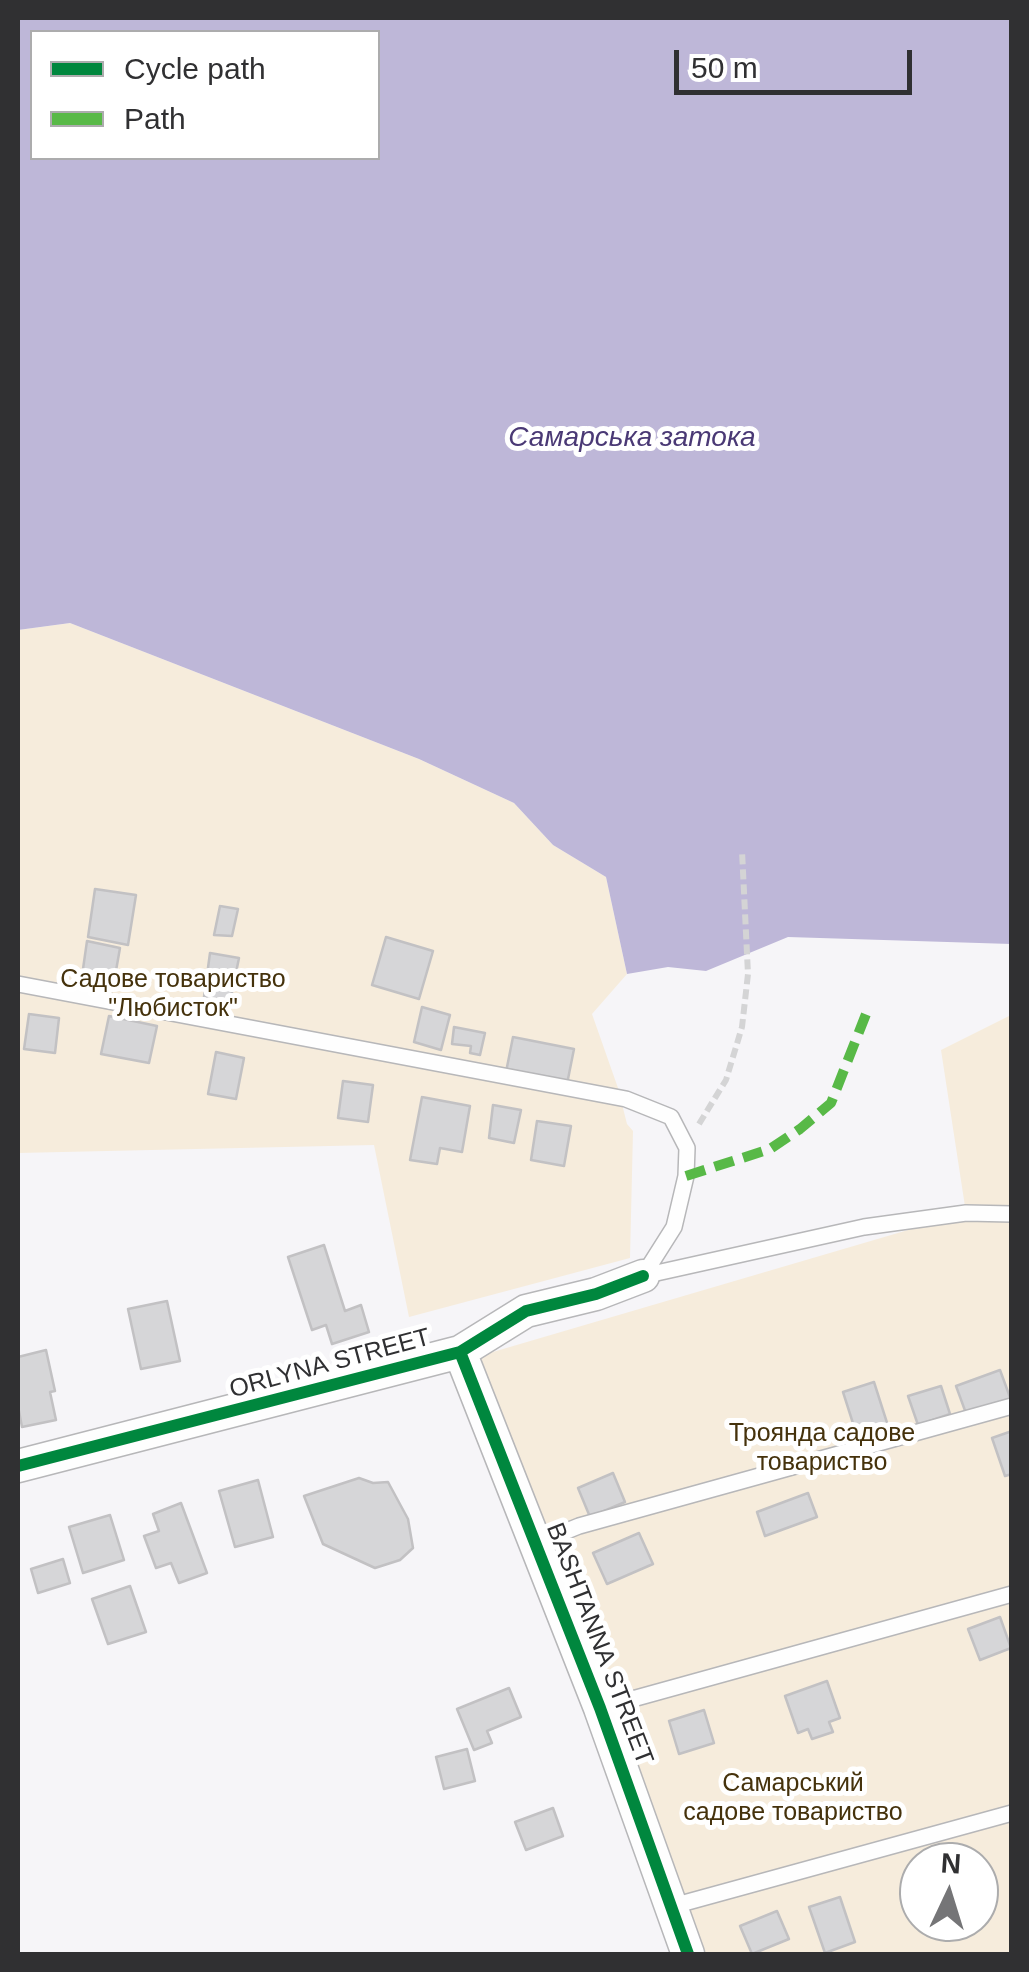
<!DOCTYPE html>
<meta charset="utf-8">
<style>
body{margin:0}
#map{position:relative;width:1029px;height:1972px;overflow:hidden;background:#f6f5f8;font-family:Helvetica,sans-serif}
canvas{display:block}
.frame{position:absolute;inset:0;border:20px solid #303032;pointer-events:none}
.legend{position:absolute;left:30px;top:30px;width:350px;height:130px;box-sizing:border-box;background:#fff;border:2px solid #acacad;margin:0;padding:12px 18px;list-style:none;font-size:30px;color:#303032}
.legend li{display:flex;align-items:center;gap:20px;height:50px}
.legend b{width:50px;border:2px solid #acacad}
.north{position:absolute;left:899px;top:1842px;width:100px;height:100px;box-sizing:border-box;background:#fff;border:2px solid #acacad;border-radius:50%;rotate:4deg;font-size:28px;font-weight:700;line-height:40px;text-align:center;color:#303032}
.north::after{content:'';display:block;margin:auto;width:35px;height:45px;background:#757577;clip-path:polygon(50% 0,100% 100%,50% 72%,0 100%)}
.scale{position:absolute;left:674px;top:50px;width:238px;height:45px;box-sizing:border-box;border:5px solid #303032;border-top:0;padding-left:12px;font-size:30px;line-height:35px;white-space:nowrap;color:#303032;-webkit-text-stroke:8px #fff;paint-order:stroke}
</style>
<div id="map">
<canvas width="1029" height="1972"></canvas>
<div class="frame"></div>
<ul class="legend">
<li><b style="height:12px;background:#00873e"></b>Cycle path</li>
<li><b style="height:12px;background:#58b947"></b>Path</li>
</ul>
<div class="north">N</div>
<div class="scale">50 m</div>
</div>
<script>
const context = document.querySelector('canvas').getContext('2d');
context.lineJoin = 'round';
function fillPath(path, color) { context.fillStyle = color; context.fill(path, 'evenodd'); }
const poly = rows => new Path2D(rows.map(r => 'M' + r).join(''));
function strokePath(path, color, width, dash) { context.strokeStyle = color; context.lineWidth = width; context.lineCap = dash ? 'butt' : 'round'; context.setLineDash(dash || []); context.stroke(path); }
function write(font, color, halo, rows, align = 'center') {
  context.font = font + ' Helvetica,sans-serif'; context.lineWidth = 10; context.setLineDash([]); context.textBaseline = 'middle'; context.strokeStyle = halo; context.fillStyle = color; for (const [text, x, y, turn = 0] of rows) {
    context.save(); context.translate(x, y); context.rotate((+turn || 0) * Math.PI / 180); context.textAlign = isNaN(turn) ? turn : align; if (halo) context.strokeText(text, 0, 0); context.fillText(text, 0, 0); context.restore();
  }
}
fillPath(poly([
 [70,623,419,759,514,803,553,845,606,877,627,974,592,1014,618,1088,627,1124,633,1131,630,1258,409,1317,374,1145,18,1153,18,630],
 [1011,1015,1011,1587,609,1702,469,1359,966,1213,941,1050],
 [1011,1590,1011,1954,701,1954,615,1705],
 [919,1862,979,1862,979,1922,919,1922]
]), '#f6ecdc');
fillPath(poly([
 [18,18,1011,18,1011,944,788,937,706,971,668,967,627,974,606,877,553,845,514,803,419,759,70,623,18,630],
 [32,32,378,32,378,158,32,158]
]), '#beb7d8');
const building = poly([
 [95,889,136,895,128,945,88,937,95,889],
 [220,906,238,909,232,936,214,935,220,906],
 [386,937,433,951,419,999,372,985,386,937],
 [87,941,120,948,114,982,82,976,87,941],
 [210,953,239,958,230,1002,204,997,210,953],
 [422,1007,450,1015,441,1050,414,1042,422,1007],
 [29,1014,59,1018,55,1053,24,1049,29,1014],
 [109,1016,157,1026,149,1063,101,1054,109,1016],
 [454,1027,485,1033,480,1055,470,1053,471,1046,452,1044,454,1027],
 [513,1037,574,1049,567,1084,506,1072,513,1037],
 [216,1052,244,1058,236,1099,208,1094,216,1052],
 [343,1081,373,1085,368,1122,338,1118,343,1081],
 [422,1097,470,1106,462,1152,440,1148,437,1164,410,1160,422,1097],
 [493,1105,521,1110,514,1143,489,1138,493,1105],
 [537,1121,571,1126,564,1166,531,1160,537,1121],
 [324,1245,345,1311,361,1305,369,1332,332,1344,326,1325,312,1330,288,1257,324,1245],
 [167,1301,180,1361,141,1369,128,1309,167,1301],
 [46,1350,55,1391,50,1392,56,1420,22,1427,18,1406,18,1357,46,1350],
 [1000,1370,1011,1400,967,1416,956,1386,1000,1370],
 [874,1382,889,1429,858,1439,843,1392,874,1382],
 [941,1386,950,1414,918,1425,908,1396,941,1386],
 [1012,1431,1012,1474,1005,1476,992,1438,1012,1431],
 [613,1473,625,1502,590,1517,578,1488,613,1473],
 [359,1478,373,1483,388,1482,408,1519,413,1548,400,1560,375,1568,323,1544,304,1496,359,1478],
 [258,1480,273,1537,235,1547,219,1491,258,1480],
 [808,1493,817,1517,765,1536,757,1512,808,1493],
 [181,1503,207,1573,179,1583,171,1563,156,1568,144,1536,159,1531,153,1514,181,1503],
 [110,1515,124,1560,83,1573,69,1527,110,1515],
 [639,1533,653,1564,607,1584,593,1553,639,1533],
 [63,1559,70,1583,38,1593,31,1569,63,1559],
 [130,1586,146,1632,108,1644,92,1599,130,1586],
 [1000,1617,1011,1648,980,1660,968,1629,1000,1617],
 [827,1681,840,1718,829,1722,833,1732,812,1739,808,1729,798,1733,785,1696,827,1681],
 [509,1688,521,1717,487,1731,492,1743,474,1750,457,1709,509,1688],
 [704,1710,714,1743,679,1754,669,1721,704,1710],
 [467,1749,475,1781,444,1789,436,1757,467,1749],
 [553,1808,563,1836,526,1850,515,1822,553,1808],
 [840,1897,855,1942,825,1953,809,1907,840,1897],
 [777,1911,789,1939,752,1954,740,1926,777,1911]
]);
fillPath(building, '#d6d6d8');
strokePath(building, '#c2c1c3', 2.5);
const service = poly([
 [18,984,626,1099,671,1117,687,1148,686,1176,674,1227,643,1276],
 [643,1276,864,1227,966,1213,1012,1214],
 [537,1543,579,1526,1012,1406],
 [600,1708,1012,1594],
 [673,1906,1012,1813]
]);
const minor = poly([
 [460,1352,600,1708,688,1954],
 [18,1466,460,1352,526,1311,596,1294,643,1276]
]);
strokePath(service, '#b7b7b9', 18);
strokePath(minor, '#b7b7b9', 35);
strokePath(poly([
 [699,1124,726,1080,742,1027,748,974,742,851]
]), '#d4d4d5', 6, [10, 5]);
strokePath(service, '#fefefe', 15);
strokePath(minor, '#fefefe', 32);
strokePath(poly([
 [686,1176,770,1149,800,1129,831,1103,868,1009]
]), '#58b947', 10, [20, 10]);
strokePath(poly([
 [460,1352,600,1708,688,1954],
 [18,1466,460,1352,526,1311,596,1294,643,1276]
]), '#00873e', 12);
write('25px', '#45320c', '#fff', [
 ["Садове товариство",173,980],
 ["\"Любисток\"",173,1009],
 ["Троянда садове",822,1434],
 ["товариство",822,1463],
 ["Самарський",793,1784],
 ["садове товариство",793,1813]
]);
write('25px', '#303032', '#fff', [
 ["ORLYNA STREET",330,1364,-15],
 ["BASHTANNA STREET",599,1644,69]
]);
write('italic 28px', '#4a3975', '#fff', [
 ["Самарська затока",632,438]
]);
</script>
